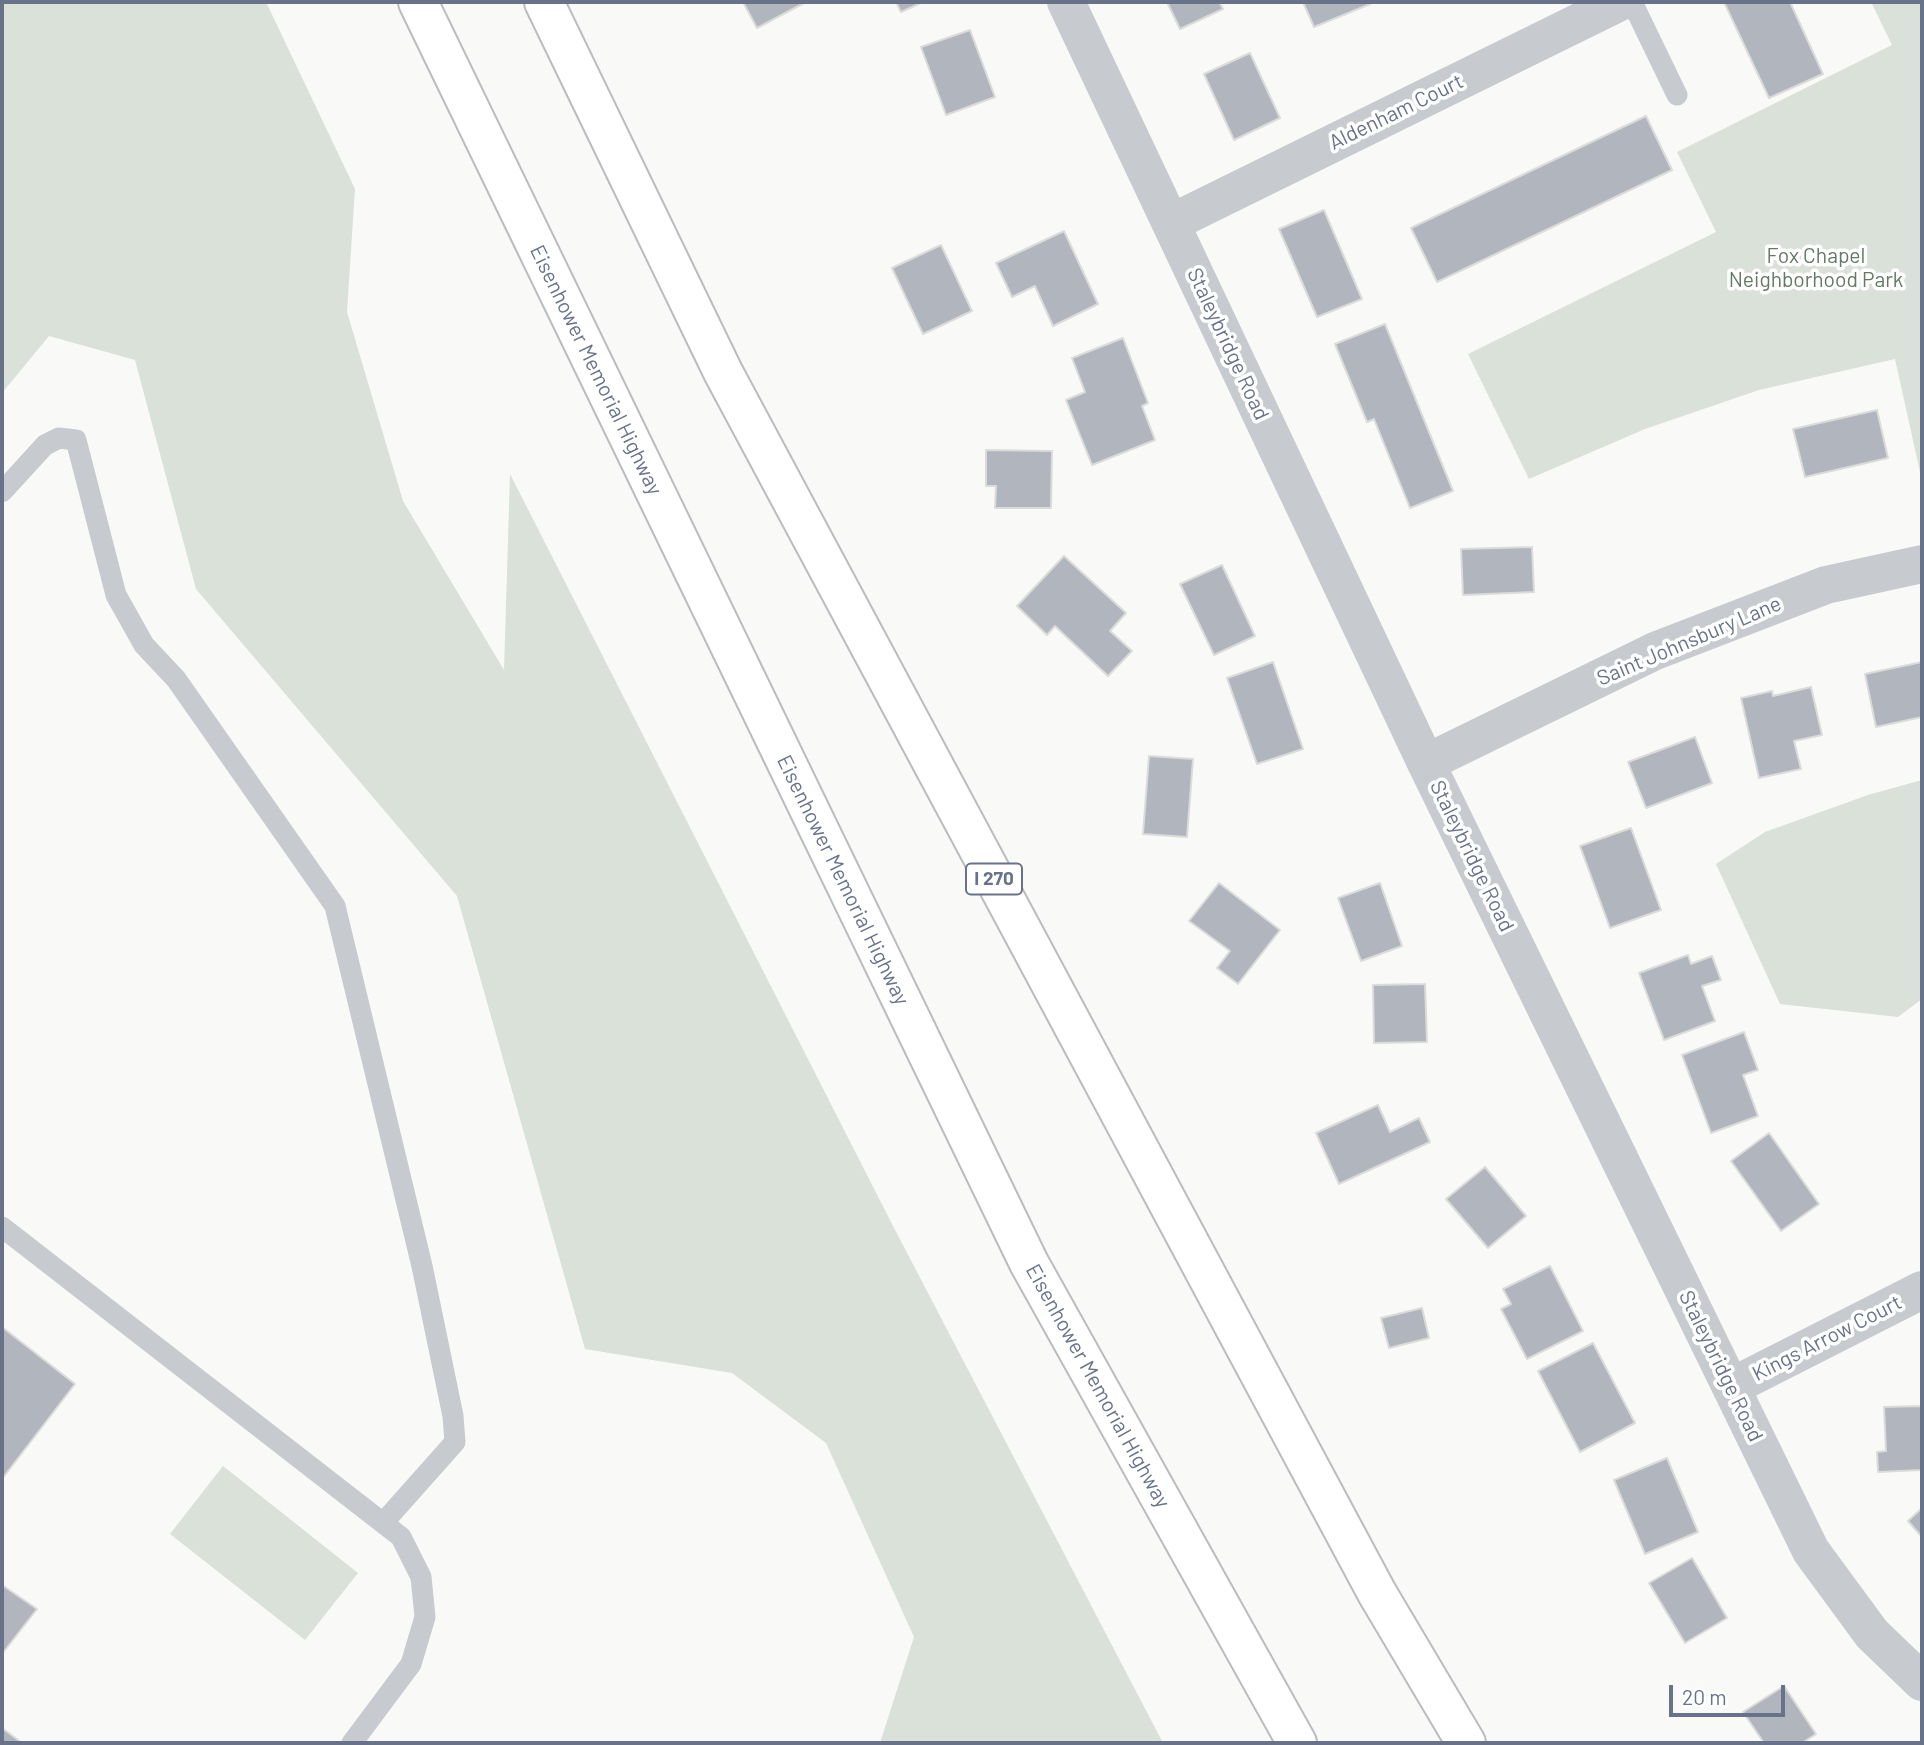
<!DOCTYPE html>
<style>
body{margin:0}
#map{position:relative;width:1924px;height:1745px;overflow:hidden;background:#f9f9f7;font-family:Barlow,sans-serif}
canvas{display:block}
.frame{position:absolute;inset:0;border:4px solid #687389;pointer-events:none}
.scale{position:absolute;left:1669px;top:1685px;width:116px;height:32px;box-sizing:border-box;border:4px solid #687389;border-top:0;padding-left:9px;font-size:21px;line-height:24px;white-space:nowrap;color:#687389;-webkit-text-stroke:5px #fff;paint-order:stroke}
</style>
<div id="map">
<canvas width="1924" height="1745"></canvas>
<div class="frame"></div>
<div class="scale">20 m</div>
</div>
<script>
const context = document.querySelector('canvas').getContext('2d');
context.lineJoin = 'round';
function fillPath(path, color) { context.fillStyle = color; context.fill(path, 'evenodd'); }
const poly = rows => new Path2D(rows.map(r => 'M' + r).join(''));
function strokePath(path, color, width, dash) { context.strokeStyle = color; context.lineWidth = width; context.lineCap = dash ? 'butt' : 'round'; context.setLineDash(dash || []); context.stroke(path); }
function write(font, color, halo, rows, align = 'center') {
  context.font = font + ' Barlow,sans-serif'; context.lineWidth = 7; context.setLineDash([]); context.textBaseline = 'middle'; context.strokeStyle = halo; context.fillStyle = color; for (const [text, x, y, turn = 0] of rows) {
    context.save(); context.translate(x, y); context.rotate((+turn || 0) * Math.PI / 180); context.textAlign = isNaN(turn) ? turn : align; if (halo) context.strokeText(text, 0, 0); context.fillText(text, 0, 0); context.restore();
  }
}
fillPath(poly([
 [2,2,266,2,355,189,347,312,403,501,504,670,510,474,893,1226,1163,1743,880,1743,914,1637,826,1443,732,1373,585,1349,457,896,196,589,135,360,49,336,2,393],
 [1871,2,1922,2,1922,481,1895,359,1759,390,1645,429,1529,479,1468,354,1716,232,1677,152,1892,45],
 [1922,780,1922,999,1898,1017,1780,1004,1716,864,1765,832,1868,795],
 [223,1466,358,1573,305,1640,170,1534]
]), '#d9e1d8');
const building = poly([
 [743,2,806,2,757,28,743,2],
 [896,2,923,2,901,12,896,2],
 [1167,2,1219,2,1223,9,1180,29,1167,2],
 [1303,2,1375,2,1314,27,1303,2],
 [1724,2,1790,2,1823,74,1769,98,1724,2],
 [970,30,995,97,946,115,921,47,970,30],
 [1250,53,1280,118,1234,140,1204,74,1250,53],
 [1646,116,1672,170,1437,282,1411,228,1646,116],
 [1324,210,1362,299,1317,317,1279,229,1324,210],
 [1064,231,1098,304,1053,326,1035,286,1012,297,996,263,1064,231],
 [941,245,972,311,923,334,892,268,941,245],
 [1385,324,1453,491,1410,508,1374,419,1367,422,1335,344,1385,324],
 [1123,338,1148,403,1142,406,1155,440,1092,465,1066,400,1085,392,1072,358,1123,338],
 [1877,410,1888,458,1805,477,1793,429,1877,410],
 [986,450,1052,451,1051,508,995,508,996,486,986,486,986,450],
 [1532,547,1534,592,1463,595,1461,549,1532,547],
 [1064,556,1126,613,1110,631,1132,651,1108,676,1055,626,1047,635,1017,606,1064,556],
 [1222,565,1255,636,1214,655,1180,584,1222,565],
 [1273,662,1303,749,1257,764,1227,678,1273,662],
 [1922,662,1922,717,1876,727,1865,674,1922,662],
 [1811,687,1822,735,1794,741,1801,769,1759,778,1741,698,1772,691,1773,696,1811,687],
 [1695,737,1712,783,1646,808,1628,762,1695,737],
 [1149,756,1193,759,1187,837,1143,834,1149,756],
 [1631,828,1661,910,1610,928,1580,846,1631,828],
 [1219,883,1280,930,1238,984,1217,968,1230,951,1189,921,1219,883],
 [1380,883,1402,946,1361,961,1338,898,1380,883],
 [1688,955,1691,964,1712,956,1721,980,1702,986,1715,1021,1664,1040,1639,973,1688,955],
 [1425,984,1427,1042,1374,1043,1373,985,1425,984],
 [1744,1032,1758,1070,1743,1075,1758,1116,1711,1133,1682,1055,1744,1032],
 [1378,1105,1390,1132,1419,1118,1430,1142,1339,1184,1316,1133,1378,1105],
 [1769,1133,1819,1204,1781,1231,1731,1161,1769,1133],
 [1485,1167,1526,1216,1488,1248,1446,1199,1485,1167],
 [1550,1266,1583,1331,1527,1359,1501,1309,1511,1304,1503,1289,1550,1266],
 [1422,1308,1429,1338,1389,1348,1381,1318,1422,1308],
 [2,1327,75,1384,2,1479,2,1327],
 [1593,1343,1635,1423,1580,1452,1538,1371,1593,1343],
 [1922,1406,1922,1470,1878,1472,1877,1452,1886,1451,1884,1407,1922,1406],
 [1667,1458,1698,1532,1645,1554,1614,1480,1667,1458],
 [1922,1508,1922,1537,1908,1521,1922,1508],
 [1692,1558,1727,1618,1685,1643,1649,1583,1692,1558],
 [2,1585,37,1609,2,1654,2,1585],
 [1784,1686,1816,1734,1802,1743,1764,1743,1743,1712,1784,1686],
 [2,1728,22,1743,2,1743,2,1728]
]);
fillPath(building, '#b0b5be');
strokePath(building, '#dbdbd9', 2);
const highway = poly([
 [418,2,1029,1263,1297,1743],
 [544,2,723,372,1377,1593,1466,1743]
]);
strokePath(highway, '#babcc0', 42);
strokePath(poly([
 [1632,2,1677,95],
 [2,492,45,445,59,438,76,440,116,595,144,645,176,679,335,906,422,1266,453,1416,455,1442,383,1523],
 [2,1227,401,1537,421,1577,425,1617,411,1664,352,1743]
]), '#c7cace', 21);
strokePath(poly([
 [1066,2,1426,763,1811,1551,1872,1634,1922,1682],
 [1171,223,1620,2],
 [1426,763,1655,651,1826,585,1922,564],
 [1731,1387,1922,1290]
]), '#c7cace', 38);
strokePath(highway, '#fff', 38);
for (const [x, y, w] of [
 [994,879,56]
]) { const box = new Path2D(); box.roundRect(x - w / 2, y - 15.5, w, 31, 5); context.fillStyle = '#fff'; context.fill(box); strokePath(box, '#687389', 2); }
write('bold 19px', '#687389', null, [
 ["I 270",994,879]
]);
write('21px', '#687389', '#fff', [
 ["Aldenham Court",1396,112,-26],
 ["Staleybridge Road",1228,344,65],
 ["Eisenhower Memorial Highway",596,370,64],
 ["Saint Johnsbury Lane",1689,641,-23],
 ["Staleybridge Road",1472,856,64],
 ["Eisenhower Memorial Highway",843,880,64],
 ["Kings Arrow Court",1827,1338,-27],
 ["Staleybridge Road",1721,1366,64],
 ["Eisenhower Memorial Highway",1098,1386,61]
]);
write('21px', '#637a63', '#fff', [
 ["Fox Chapel",1816,256],
 ["Neighborhood Park",1816,280]
]);
</script>
